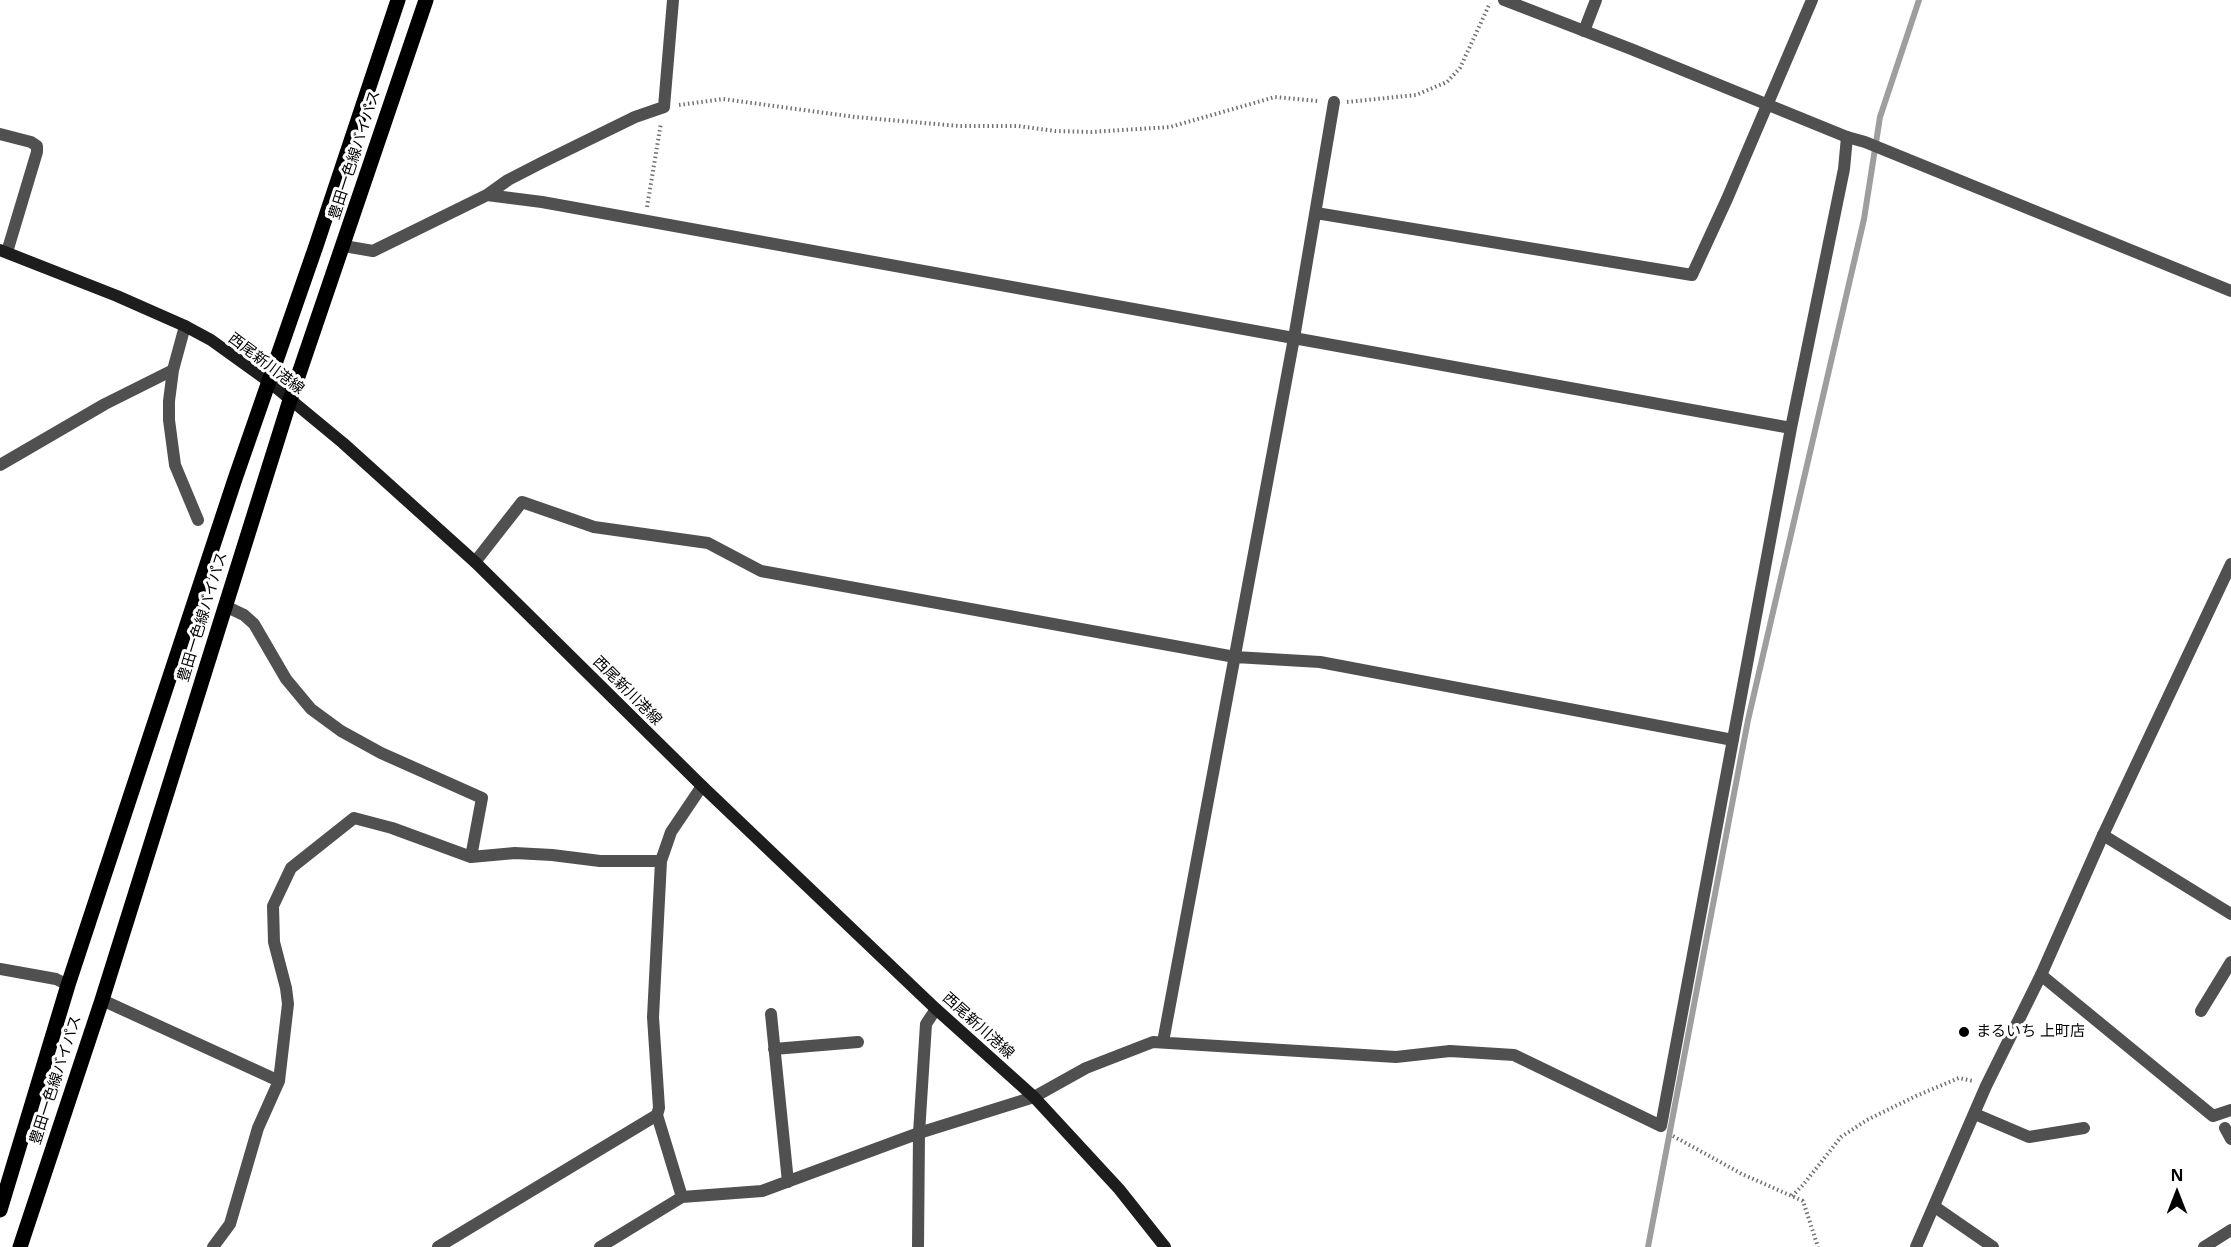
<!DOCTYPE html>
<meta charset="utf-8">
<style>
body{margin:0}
#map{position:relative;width:2231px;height:1247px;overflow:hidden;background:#fff;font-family:"Noto Sans",sans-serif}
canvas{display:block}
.north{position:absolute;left:2147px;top:1163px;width:60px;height:60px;-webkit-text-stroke:4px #fff;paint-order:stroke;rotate:0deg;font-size:16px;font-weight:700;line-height:24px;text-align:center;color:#000}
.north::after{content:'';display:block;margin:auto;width:21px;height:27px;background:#000;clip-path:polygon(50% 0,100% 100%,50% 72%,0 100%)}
</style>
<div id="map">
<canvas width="2231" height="1247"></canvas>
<div class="north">N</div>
</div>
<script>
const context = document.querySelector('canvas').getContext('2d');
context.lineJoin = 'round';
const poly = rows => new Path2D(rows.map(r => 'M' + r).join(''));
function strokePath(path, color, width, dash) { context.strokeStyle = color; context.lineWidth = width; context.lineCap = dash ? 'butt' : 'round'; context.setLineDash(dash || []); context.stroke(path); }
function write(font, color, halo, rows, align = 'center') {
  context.font = font + ' "Noto Sans","Noto Sans JP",sans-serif'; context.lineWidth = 6; context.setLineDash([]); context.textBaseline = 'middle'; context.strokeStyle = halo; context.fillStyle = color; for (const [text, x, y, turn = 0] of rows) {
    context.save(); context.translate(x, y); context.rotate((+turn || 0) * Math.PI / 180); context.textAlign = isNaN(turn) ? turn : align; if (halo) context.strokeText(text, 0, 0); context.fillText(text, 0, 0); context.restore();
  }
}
strokePath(poly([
 [1648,1247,1748,720,1864,219,1880,117,1919,0]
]), '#9e9e9e', 6);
strokePath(poly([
 [1347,102,1416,95,1447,82,1460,68,1490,3],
 [679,105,723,99,855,117,959,126,1018,126,1055,131,1091,132,1170,127,1275,97,1318,101],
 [647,207,661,123],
 [1673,1136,1742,1174,1803,1201,1818,1247],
 [1792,1196,1803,1185,1841,1137,1867,1120,1916,1096,1959,1078,1973,1081]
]), '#727272', 4, [1.5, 3]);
strokePath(poly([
 [1584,31,1596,0],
 [0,134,31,142,37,146,37,152,7,252],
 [487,195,542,202,1791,428],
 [1316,213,1692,275,1727,199,1812,0],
 [344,246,373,251,487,195,508,180,543,162,635,117,664,107,673,0],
 [185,326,173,370,169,401,169,420,175,465,198,520],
 [0,465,105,404,173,370],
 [475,562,522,502,594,527,708,543,761,571,1235,657,1320,662,1733,740],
 [225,606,244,615,254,624,286,679,311,709,341,731,381,753,482,798,471,857],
 [2103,835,2231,914],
 [0,969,56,979,68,985],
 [2041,975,2213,1116,2231,1110],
 [102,1000,279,1081],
 [2201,1011,2231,962],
 [771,1014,788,1182],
 [1163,1042,1294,338,1334,102],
 [774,1049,858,1042],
 [1975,1114,2029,1137,2084,1128],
 [2225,1128,2231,1139],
 [682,1197,657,1115,659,1108,653,1017,661,861,671,832,702,786],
 [1935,1207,1993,1247],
 [213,1247,230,1224,258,1128,279,1081,288,1004,286,988,274,942,273,906,291,868,354,818,392,828,471,857,515,853,552,855,600,861,661,861],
 [438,1247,657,1115],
 [600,1247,682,1197,762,1191,919,1133,1034,1097,1086,1068,1153,1042,1396,1057,1450,1051,1514,1055,1661,1126,1791,428,1844,169,1847,137],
 [918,1247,919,1133,926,1024,936,1009],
 [2204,1247,2231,1230]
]), '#505050', 12);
strokePath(poly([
 [1504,0,1631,49,1847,137,1865,142,2231,291],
 [1916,1247,1986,1086,2041,975,2103,835,2231,564]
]), '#505050', 12);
strokePath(poly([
 [0,250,117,296,185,326,211,340,268,381,343,443,475,562,702,786,936,1009,1034,1097,1119,1189,1165,1247]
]), '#1d1d1d', 12);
strokePath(poly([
 [0,1210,68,985,235,479,316,246,398,0],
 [20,1247,102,1000,290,400,426,0]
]), '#000', 15);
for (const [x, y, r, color] of [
 [1964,1032,6,"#000"]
]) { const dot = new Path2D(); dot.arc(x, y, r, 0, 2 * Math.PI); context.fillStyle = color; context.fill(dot); strokePath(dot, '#fff', 2); }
write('15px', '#000', '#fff', [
 ["豊田一色線バイパス",355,155,-72],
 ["西尾新川港線",266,364,37],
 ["豊田一色線バイパス",203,617,-73],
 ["西尾新川港線",627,691,45],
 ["西尾新川港線",978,1026,42],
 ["豊田一色線バイパス",56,1080,-72]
]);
write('15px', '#000', '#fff', [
 ["まるいち 上町店",1976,1032]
], 'left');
</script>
